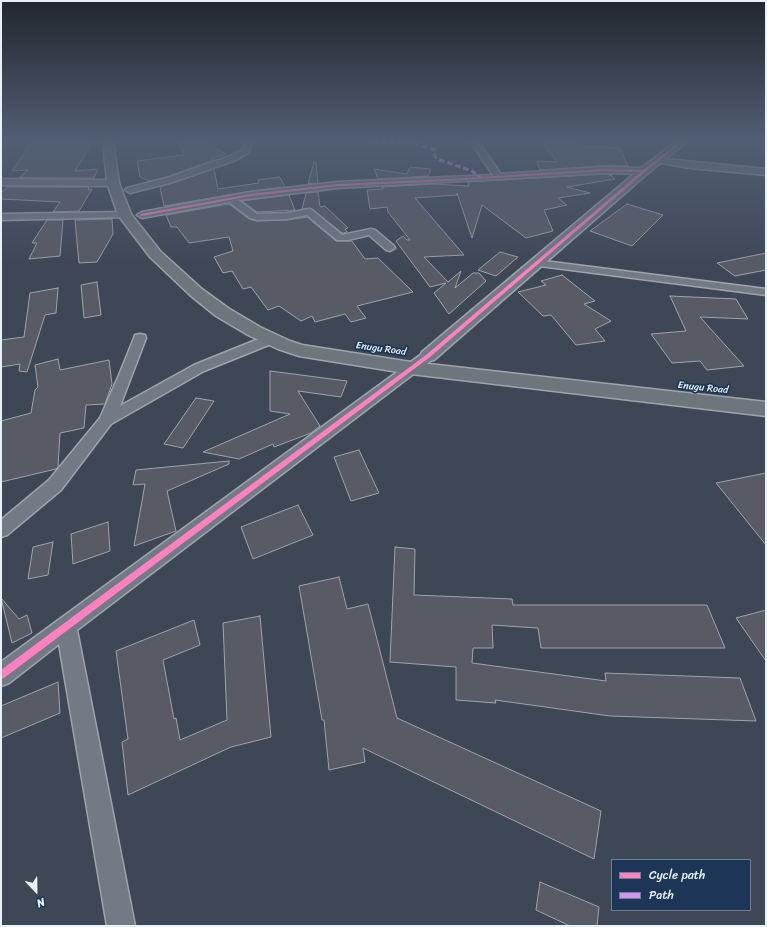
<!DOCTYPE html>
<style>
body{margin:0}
#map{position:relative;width:767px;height:927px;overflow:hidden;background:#3e4756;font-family:Sriracha,sans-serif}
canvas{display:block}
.frame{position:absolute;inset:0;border:2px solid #e8f1f8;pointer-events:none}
.legend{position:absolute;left:611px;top:859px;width:140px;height:52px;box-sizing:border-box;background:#1d3557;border:1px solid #6e8097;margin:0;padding:5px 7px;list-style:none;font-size:12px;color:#e8f1f8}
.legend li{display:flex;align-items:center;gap:8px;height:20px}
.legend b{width:20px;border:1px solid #6e8097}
.north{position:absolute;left:16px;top:871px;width:40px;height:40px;-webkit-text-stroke:3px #1d3557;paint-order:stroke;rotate:158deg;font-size:11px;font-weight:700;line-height:16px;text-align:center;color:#e8f1f8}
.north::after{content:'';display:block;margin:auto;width:14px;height:18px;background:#e8f1f8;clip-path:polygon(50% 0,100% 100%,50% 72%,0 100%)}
</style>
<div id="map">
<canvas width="767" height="927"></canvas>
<div class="frame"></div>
<ul class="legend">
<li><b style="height:5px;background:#ff80c0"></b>Cycle path</li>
<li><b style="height:5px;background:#d193ec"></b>Path</li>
</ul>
<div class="north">N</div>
</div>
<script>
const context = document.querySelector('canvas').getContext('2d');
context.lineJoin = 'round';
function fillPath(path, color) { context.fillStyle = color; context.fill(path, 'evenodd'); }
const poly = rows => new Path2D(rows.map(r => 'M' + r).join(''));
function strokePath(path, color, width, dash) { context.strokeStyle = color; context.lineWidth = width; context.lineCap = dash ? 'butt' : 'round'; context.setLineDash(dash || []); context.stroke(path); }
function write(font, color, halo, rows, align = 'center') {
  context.font = font + ' Sriracha,sans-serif'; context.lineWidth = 3.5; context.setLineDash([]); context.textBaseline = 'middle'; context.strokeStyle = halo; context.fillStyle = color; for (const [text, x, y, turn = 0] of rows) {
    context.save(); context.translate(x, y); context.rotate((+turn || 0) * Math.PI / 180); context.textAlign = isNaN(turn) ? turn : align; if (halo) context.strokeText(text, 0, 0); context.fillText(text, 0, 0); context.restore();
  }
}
const building = poly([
 [33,140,94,140,75,171,98,169,94,178,19,178,28,170,12,171,33,140],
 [194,140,195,142,208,140,211,146,226,154,212,158,213,160,167,177,149,181,140,177,137,161,184,155,179,142,194,140],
 [540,140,576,140,581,146,620,148,628,166,597,165,599,166,540,170,537,161,557,162,540,140],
 [314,162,316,162,318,183,308,184,314,162],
 [410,167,431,169,428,176,378,179,374,169,407,174,410,167],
 [214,169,218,189,259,183,258,180,280,177,285,187,251,191,164,206,160,187,214,169],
 [605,174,612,175,610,175,615,179,567,187,590,193,558,198,567,205,544,210,553,231,526,238,482,205,472,238,457,193,457,195,415,198,464,255,424,257,448,282,461,271,455,288,473,273,479,273,486,281,449,314,434,293,446,283,430,287,396,241,403,236,407,240,410,240,388,212,387,207,370,209,367,190,383,189,382,187,434,184,469,186,468,182,605,174],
 [8,187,89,187,88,190,92,189,79,211,53,212,60,202,1,199,1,193,8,187],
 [318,192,320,207,325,206,348,228,345,229,347,232,342,233,312,209,302,209,306,193,318,192],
 [289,195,295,210,257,212,242,201,289,195],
 [229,204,249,219,257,221,287,220,307,217,336,241,352,241,365,259,378,258,413,292,357,306,366,318,351,322,345,314,315,322,312,316,301,321,279,306,268,310,251,287,243,289,232,271,223,273,214,257,233,251,229,237,189,243,177,227,171,227,166,215,229,204],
 [627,204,663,215,632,246,590,231,627,204],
 [112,219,113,234,97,262,79,263,75,220,112,219],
 [47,220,63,220,60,256,29,259,37,243,32,243,47,220],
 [500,252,518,257,496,276,478,270,500,252],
 [766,253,766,270,735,276,717,263,766,253],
 [562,275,595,301,584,304,611,321,595,329,605,341,576,345,551,315,543,316,518,292,546,285,541,281,562,275],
 [97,282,101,315,84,318,81,285,97,282],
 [58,288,56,313,45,315,27,372,19,371,20,364,1,367,1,340,24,337,30,293,58,288],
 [670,296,736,299,748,319,700,317,744,366,707,370,700,361,672,363,651,334,686,331,670,296],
 [58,359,60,370,109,360,112,384,105,404,86,405,84,428,60,433,58,467,56,469,1,482,1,421,31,413,35,390,38,387,35,365,58,359],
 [270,371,347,381,341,397,298,391,320,426,311,433,274,447,273,444,239,459,203,452,290,414,270,411,270,371],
 [196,398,214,401,183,448,164,444,196,398],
 [359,450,379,493,351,501,334,457,359,450],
 [229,461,229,464,167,491,176,531,134,546,145,484,133,485,136,470,229,461],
 [766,473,766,545,716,483,766,473],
 [298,505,313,535,253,559,241,527,298,505],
 [108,522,110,551,73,564,71,534,108,522],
 [53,542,48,575,28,579,33,547,53,542],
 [395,547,415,549,414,595,512,599,513,605,707,605,725,648,541,648,538,628,492,625,493,648,473,648,472,663,606,681,605,673,740,678,756,721,610,716,495,700,496,703,456,700,456,667,390,662,395,547],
 [339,577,347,609,368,604,397,718,601,811,594,859,363,748,365,762,329,770,324,720,322,720,299,586,339,577],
 [1,598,19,619,27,615,32,633,12,643,1,598],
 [766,610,766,661,736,618,766,610],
 [260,616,271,737,231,747,128,795,122,742,128,739,116,651,194,620,200,645,163,660,174,719,176,718,180,740,227,720,223,623,260,616],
 [58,682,60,713,1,738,1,706,58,682],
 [540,882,599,907,597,926,570,926,536,910,540,882]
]);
fillPath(building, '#585b65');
strokePath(building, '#9ea4ac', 1);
const minor = poly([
 [246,140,254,140,248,153,236,160,173,182,130,193,125,190,127,188,167,178,230,156,242,150,246,140],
 [469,140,477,140,501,174,605,167,644,168,648,171,644,174,605,173,338,188,238,200,257,214,287,213,309,209,312,210,342,235,371,229,375,230,394,246,395,248,390,251,386,250,369,235,348,240,337,240,307,215,287,219,257,220,250,218,229,202,142,218,137,215,142,212,251,192,338,182,493,175,469,140],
 [655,158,766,169,766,175,690,168,655,162,654,160,655,158],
 [1,179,113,180,117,183,113,186,1,185,1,179],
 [125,212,128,213,130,215,128,217,1,220,1,214,125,212],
 [536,260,766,289,766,295,532,265,531,263,532,261,536,260],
 [140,334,145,335,146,338,120,406,194,365,266,336,276,336,277,339,276,342,204,371,111,424,61,490,7,535,1,537,1,520,49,480,100,418,119,375,134,338,135,335,140,334],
 [428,352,433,353,435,356,433,359,77,630,135,926,107,926,59,644,9,683,1,686,1,662,423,353,428,352]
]);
const tertiary = poly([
 [678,140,689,140,648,173,434,360,428,361,422,360,420,356,422,352,640,169,678,140]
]);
const primary = poly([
 [103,140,113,140,119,183,131,214,160,251,202,289,228,308,260,327,290,341,302,345,411,362,766,402,766,416,411,374,299,356,278,349,248,335,216,316,190,295,150,257,118,215,107,183,103,140]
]);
strokePath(minor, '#9ea4ac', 3);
strokePath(tertiary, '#9ea4ac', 3);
strokePath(primary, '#9ea4ac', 3);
fillPath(minor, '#727a85');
fillPath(tertiary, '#727a85');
fillPath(primary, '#6e767d');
strokePath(poly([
 [347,140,384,143,415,142,418,145,435,150,435,156,437,159,472,171,481,178]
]), '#d193ec', 3, [5.5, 3]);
fillPath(poly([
 [682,140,685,140,645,172,430,357,4,678,1,679,1,670,426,355,641,172,605,171,448,181,338,186,251,196,142,216,140,215,141,214,251,194,338,184,448,179,605,169,643,170,682,140]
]), '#ff80c0');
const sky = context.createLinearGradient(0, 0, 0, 270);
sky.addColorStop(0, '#22272f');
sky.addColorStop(0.52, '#525e73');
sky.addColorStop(1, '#525e7300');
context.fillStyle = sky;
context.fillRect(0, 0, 767, 270);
write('10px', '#e8f1f8', '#1d3557', [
 ["Enugu Road",381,349,8],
 ["Enugu Road",703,388,6]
]);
</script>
